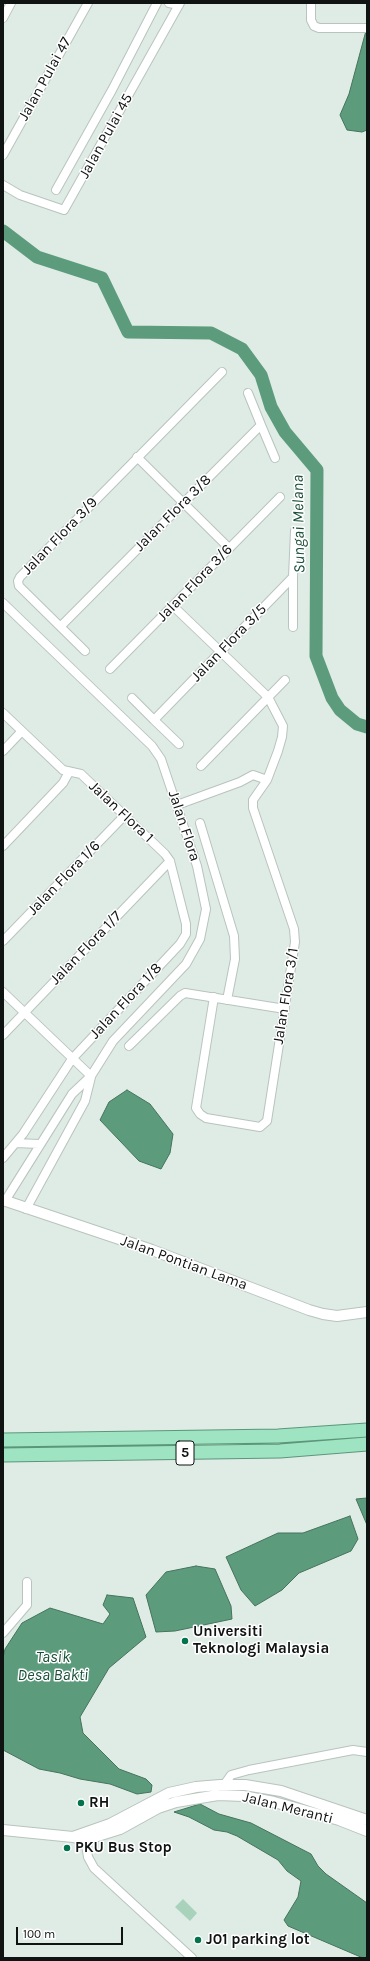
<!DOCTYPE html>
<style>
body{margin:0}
#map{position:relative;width:370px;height:1961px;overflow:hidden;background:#dfece5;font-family:Karla,sans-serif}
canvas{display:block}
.frame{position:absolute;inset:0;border:4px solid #0f1311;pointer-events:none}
.scale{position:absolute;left:16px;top:1927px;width:107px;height:18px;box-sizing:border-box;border:2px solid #0f1311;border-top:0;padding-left:5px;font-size:12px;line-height:14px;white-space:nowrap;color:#0f1311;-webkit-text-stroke:3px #fff;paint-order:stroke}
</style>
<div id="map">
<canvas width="370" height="1961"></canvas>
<div class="frame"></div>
<div class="scale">100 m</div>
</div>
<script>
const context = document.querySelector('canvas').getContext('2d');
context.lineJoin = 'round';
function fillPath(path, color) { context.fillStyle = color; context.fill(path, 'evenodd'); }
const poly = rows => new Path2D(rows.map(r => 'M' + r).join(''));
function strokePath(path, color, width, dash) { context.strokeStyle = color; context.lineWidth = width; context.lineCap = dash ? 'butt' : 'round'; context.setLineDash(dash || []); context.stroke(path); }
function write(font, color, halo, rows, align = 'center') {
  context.font = font + ' Karla,sans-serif'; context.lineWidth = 3; context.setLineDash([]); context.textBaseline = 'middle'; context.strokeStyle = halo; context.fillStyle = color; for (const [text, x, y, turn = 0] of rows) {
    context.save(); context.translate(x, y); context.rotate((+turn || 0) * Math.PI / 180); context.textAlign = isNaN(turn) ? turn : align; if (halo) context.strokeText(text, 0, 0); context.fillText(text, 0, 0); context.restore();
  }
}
fillPath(poly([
 [183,1899,197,1913,190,1921,175,1907]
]), '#a8d2bb');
const water = poly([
 [367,27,367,130,362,132,347,130,340,115,349,94,367,27],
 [127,1090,150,1104,173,1134,170,1153,161,1169,139,1161,100,1120,109,1102,127,1090],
 [367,1498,367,1525,356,1499,367,1498],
 [350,1516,358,1539,351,1551,299,1573,282,1590,255,1606,241,1590,226,1557,278,1533,303,1533,350,1516],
 [196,1566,215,1569,231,1606,232,1619,175,1631,156,1632,146,1595,166,1572,196,1566],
 [107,1595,133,1598,146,1637,109,1668,80,1717,83,1733,119,1769,146,1779,152,1785,151,1792,137,1794,110,1784,80,1779,60,1773,39,1769,3,1750,3,1658,5,1649,22,1623,50,1608,103,1624,110,1614,103,1605,107,1595],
 [200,1804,219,1814,251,1823,311,1854,318,1866,326,1874,367,1903,367,1958,363,1958,288,1926,284,1920,298,1897,301,1881,287,1871,278,1860,237,1836,227,1832,214,1830,189,1817,174,1812,200,1804]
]);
fillPath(water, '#5c9c7c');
strokePath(water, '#45735c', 1);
strokePath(poly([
 [3,231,37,257,102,278,128,332,211,333,242,349,261,375,271,407,285,432,317,470,316,656,332,698,340,710,357,724,367,727]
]), '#5c9c7c', 13);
const minor = poly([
 [169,3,179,5],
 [311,3,311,20,314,26,319,28,367,28],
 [3,18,11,3],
 [3,155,88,3],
 [3,185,20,195,64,210,180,3],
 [56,190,112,90,157,3],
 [248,393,261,425],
 [137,457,229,548],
 [293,577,293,627],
 [3,603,152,746,161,759,197,866,206,909,200,939,186,964,113,1041,91,1076,72,1094,5,1201],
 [173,606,268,697,283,726,282,737,278,751,267,780,253,800,253,808,294,929,295,942,267,1121,260,1127,206,1118,200,1114,196,1108,214,997],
 [61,626,261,425,275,458],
 [85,651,19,586,18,581,20,577,222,372],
 [110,669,280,497],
 [132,698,154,720,293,577,295,531],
 [3,713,63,770,81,774,165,854,170,861,186,924,186,934,180,944,72,1059,23,1134,3,1158],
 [154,720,179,744],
 [3,751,22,731],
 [201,766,285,680],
 [177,805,240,782,253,775,267,780],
 [200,823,234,936,235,959,227,1000],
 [3,846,63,783,69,772],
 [3,941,125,815],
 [3,992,91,1076],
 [3,1035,170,861],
 [129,1046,180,996,185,993,285,1009],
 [16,1143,39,1144],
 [26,1209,85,1101,91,1077],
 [3,1633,27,1605,27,1582],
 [224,1785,231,1775,249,1770,353,1750,367,1752],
 [84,1834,88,1857,94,1868,192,1958]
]);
const tertiary = poly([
 [3,1200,152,1250,309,1310,323,1314,337,1316,367,1312],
 [3,1830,73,1837,85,1840,120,1829,158,1808,176,1802,218,1795,243,1796,274,1802,339,1820,367,1831],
 [73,1837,110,1824,169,1793,196,1787,220,1785,245,1785,281,1791,367,1820]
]);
const trunk = poly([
 [3,1440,278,1436,367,1430],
 [3,1455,280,1451,367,1444]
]);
strokePath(minor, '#b8c4bd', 10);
strokePath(tertiary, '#b8c4bd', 12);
strokePath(trunk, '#5c967a', 15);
strokePath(minor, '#fff', 8);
strokePath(tertiary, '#fff', 10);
strokePath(trunk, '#9ee4c2', 13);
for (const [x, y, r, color] of [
 [185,1641,4,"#03734d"],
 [81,1803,4,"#03734d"],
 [67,1848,4,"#03734d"],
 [198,1940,4,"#03734d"]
]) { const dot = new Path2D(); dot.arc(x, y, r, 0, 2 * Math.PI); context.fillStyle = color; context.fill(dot); strokePath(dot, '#fff', 1.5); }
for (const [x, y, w] of [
 [185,1453,18]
]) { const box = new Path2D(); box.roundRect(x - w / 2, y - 12, w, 24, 3); context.fillStyle = '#fff'; context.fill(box); strokePath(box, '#0f1311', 1); }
write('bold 14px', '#0f1311', null, [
 ["5",185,1453]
]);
write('15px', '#0f1311', '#fff', [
 ["Jalan Pulai 47",45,79,-61],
 ["Jalan Pulai 45",106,136,-61],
 ["Jalan Flora 3/8",173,513,-45],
 ["Jalan Flora 3/9",60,536,-46],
 ["Jalan Flora 3/6",195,583,-46],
 ["Jalan Flora 3/5",229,643,-46],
 ["Jalan Flora 1",121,812,43],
 ["Jalan Flora",184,826,72],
 ["Jalan Flora 1/6",64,878,-46],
 ["Jalan Flora 1/7",86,948,-46],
 ["Jalan Flora 3/1",286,996,-81],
 ["Jalan Flora 1/8",126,1001,-47],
 ["Jalan Pontian Lama",184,1263,20],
 ["Jalan Meranti",288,1808,14]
]);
write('bold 15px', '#0f1311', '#fff', [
 ["Universiti",193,1632],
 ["Teknologi Malaysia",193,1649],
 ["RH",89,1803],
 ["PKU Bus Stop",75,1848],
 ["J01 parking lot",206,1940]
], 'left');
write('italic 16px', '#1c4f39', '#fff', [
 ["Sungai Melana",299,524,-91],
 ["Tasik",53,1657],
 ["Desa Bakti",53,1675]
]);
</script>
